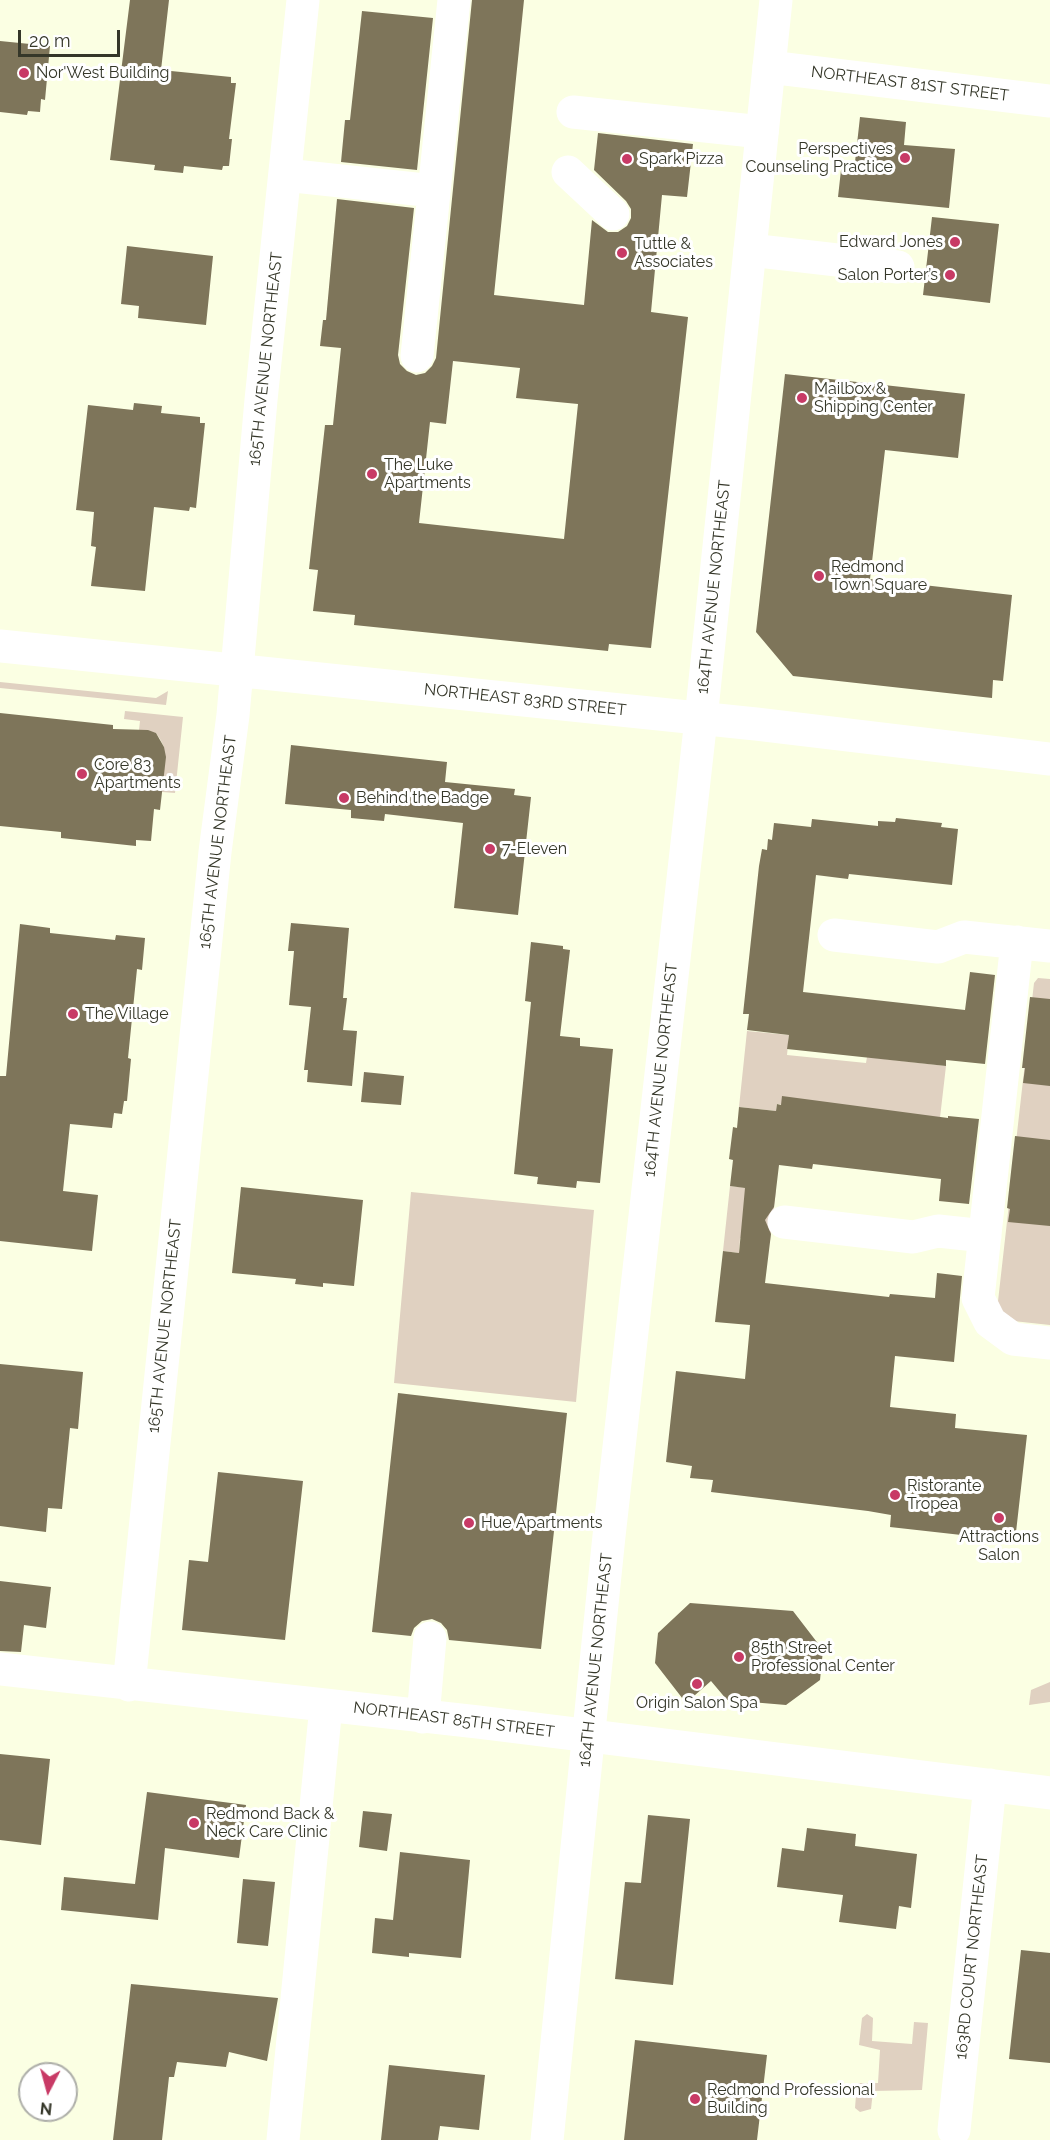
<!DOCTYPE html>
<meta charset="utf-8">
<style>
body{margin:0}
#map{position:relative;width:1050px;height:2140px;overflow:hidden;background:#fbffe3;font-family:Raleway,sans-serif}
canvas{display:block}
.north{position:absolute;left:18px;top:2062px;width:60px;height:60px;box-sizing:border-box;background:#fff;border:2px solid #aeafa9;border-radius:50%;rotate:186deg;font-size:16px;font-weight:700;line-height:24px;text-align:center;color:#353729}
.north::after{content:'';display:block;margin:auto;width:21px;height:27px;background:#c83a66;clip-path:polygon(50% 0,100% 100%,50% 72%,0 100%)}
.scale{position:absolute;left:18px;top:30px;width:102px;height:27px;box-sizing:border-box;border:3px solid #353729;border-top:0;padding-left:8px;font-size:18px;line-height:21px;white-space:nowrap;color:#353729;-webkit-text-stroke:4px #fff;paint-order:stroke}
</style>
<div id="map">
<canvas width="1050" height="2140"></canvas>
<div class="north">N</div>
<div class="scale">20 m</div>
</div>
<script>
const context = document.querySelector('canvas').getContext('2d');
context.lineJoin = 'round';
function fillPath(path, color) { context.fillStyle = color; context.fill(path, 'evenodd'); }
const poly = rows => new Path2D(rows.map(r => 'M' + r).join(''));
function strokePath(path, color, width, dash) { context.strokeStyle = color; context.lineWidth = width; context.lineCap = dash ? 'butt' : 'round'; context.setLineDash(dash || []); context.stroke(path); }
function write(font, color, halo, rows, align = 'center') {
  context.font = font + ' Raleway,sans-serif'; context.lineWidth = 6; context.setLineDash([]); context.textBaseline = 'middle'; context.strokeStyle = halo; context.fillStyle = color; for (const [text, x, y, turn = 0] of rows) {
    context.save(); context.translate(x, y); context.rotate((+turn || 0) * Math.PI / 180); context.textAlign = isNaN(turn) ? turn : align; if (halo) context.strokeText(text, 0, 0); context.fillText(text, 0, 0); context.restore();
  }
}
fillPath(poly([
 [0,682,156,698,168,691,166,705,0,688],
 [125,711,183,717,175,793,162,792,164,747,160,739,156,733,139,730,140,721,124,719],
 [1038,978,1050,979,1050,1325,1004,1320,997,1310,1034,983],
 [747,1031,789,1035,787,1055,866,1063,867,1057,946,1066,933,1178,821,1110,777,1104,776,1111,739,1107],
 [730,1186,776,1191,770,1241,740,1238,739,1253,723,1251],
 [411,1192,594,1210,576,1402,394,1383],
 [1050,1682,1050,1702,1029,1705,1031,1690],
 [867,2014,873,2018,872,2041,912,2044,914,2022,928,2023,922,2090,873,2091,871,2109,860,2112,855,2108,857,2083,878,2083,880,2050,859,2045,862,2018]
]), '#e0d1c1');
fillPath(poly([
 [130,0,169,0,161,70,231,77,231,83,236,83,229,139,232,139,229,166,223,166,222,170,184,166,183,173,154,170,155,165,110,160],
 [472,0,524,0,494,295,584,305,592,220,608,232,618,232,627,226,631,218,631,209,626,201,594,170,598,133,693,144,687,197,662,195,651,312,688,317,651,648,609,644,608,651,354,625,355,615,313,611,318,570,309,569,325,425,333,425,341,348,320,346,323,320,326,320,337,199,414,208,398,355,400,364,407,371,416,375,425,373,432,366,436,358],
 [453,361,520,368,516,398,578,404,564,539,419,523,430,422,446,424],
 [362,11,433,18,417,170,341,162,345,120,350,120],
 [0,41,50,46,45,100,41,99,40,112,28,111,27,115,0,112],
 [860,117,906,122,904,145,955,149,949,208,838,197,842,161,855,162],
 [932,217,999,224,990,303,923,295],
 [127,246,213,256,206,325,138,318,139,306,121,304],
 [785,374,965,394,958,458,885,450,870,579,1012,595,1003,681,993,680,992,698,793,676,756,632],
 [134,403,162,406,161,413,200,417,200,423,205,423,196,508,190,507,189,511,154,507,145,591,91,586,96,547,91,546,94,512,76,510,88,405,133,410],
 [0,713,113,725,113,729,148,730,156,733,164,747,166,757,160,810,154,809,151,841,136,840,136,846,61,838,61,832,0,826],
 [291,745,447,762,445,782,515,789,514,795,531,797,518,915,454,908,463,823,385,814,384,821,351,818,351,810,285,804],
 [896,818,942,823,941,827,958,829,952,885,849,874,848,879,816,875,803,992,965,1010,970,972,995,975,985,1064,946,1060,946,1066,787,1049,789,1035,747,1030,749,1014,743,1014,759,866,762,849,767,850,768,839,772,840,774,823,811,827,812,819,878,826,878,821,895,822],
 [291,923,349,928,343,998,347,998,343,1030,357,1031,352,1086,307,1082,308,1070,304,1070,311,1007,289,1005,294,951,288,951],
 [20,924,50,928,50,933,115,940,116,935,145,938,142,970,137,969,128,1058,131,1059,127,1101,124,1101,122,1114,114,1113,112,1128,70,1124,63,1191,98,1195,92,1251,0,1241,0,1076,6,1076],
 [531,942,563,946,563,949,570,950,560,1036,580,1038,580,1046,613,1049,600,1183,577,1181,576,1188,537,1184,538,1177,514,1174,531,1002,525,1001],
 [1030,997,1050,999,1050,1086,1023,1083,1025,1068,1022,1068],
 [364,1072,404,1076,401,1105,361,1102],
 [782,1096,948,1118,948,1116,979,1119,969,1204,939,1201,941,1179,813,1164,812,1169,779,1165,774,1207,765,1220,771,1234,765,1283,889,1297,890,1294,935,1298,937,1273,962,1276,954,1362,895,1356,890,1407,956,1414,955,1428,1027,1435,1015,1541,890,1527,891,1515,868,1511,711,1492,713,1480,690,1478,692,1466,666,1462,676,1371,745,1379,750,1325,715,1322,723,1251,739,1253,745,1188,730,1186,733,1160,729,1159,733,1127,737,1128,739,1107,776,1111,777,1104,781,1105],
 [1015,1136,1050,1140,1050,1226,1008,1222,1010,1209,1007,1208],
 [241,1187,363,1200,354,1286,323,1283,323,1287,295,1284,296,1279,232,1273],
 [0,1364,83,1372,78,1429,70,1428,62,1509,48,1508,46,1532,0,1526],
 [398,1393,567,1413,541,1649,449,1640,447,1630,441,1623,432,1619,422,1621,414,1628,411,1636,372,1632],
 [218,1472,303,1481,285,1640,182,1630,189,1560,208,1562],
 [0,1581,51,1587,46,1628,24,1625,21,1652,0,1651],
 [690,1603,793,1611,823,1650,820,1680,786,1705,727,1700,711,1681,686,1703,655,1663,658,1633],
 [0,1754,50,1759,41,1845,0,1840],
 [147,1792,246,1805,239,1858,165,1848,158,1920,61,1910,64,1877,135,1884],
 [363,1811,392,1814,387,1851,359,1847],
 [648,1815,690,1819,673,1985,615,1979,625,1882,641,1883],
 [807,1828,856,1834,855,1846,917,1854,911,1908,899,1906,896,1929,839,1922,843,1895,777,1887,782,1848,804,1851],
 [400,1852,470,1860,461,1958,409,1953,409,1957,372,1953,375,1918,393,1920],
 [243,1879,275,1882,268,1946,237,1943],
 [1021,1950,1050,1953,1050,2063,1009,2059],
 [131,1984,278,1998,267,2061,229,2052,226,2067,177,2062,174,2077,169,2077,162,2140,113,2140],
 [635,2040,767,2055,757,2140,624,2140],
 [389,2065,485,2075,479,2130,440,2126,438,2140,381,2140]
]), '#7e755a');
strokePath(poly([
 [769,67,1050,101],
 [573,112,762,132],
 [568,172,613,214],
 [285,175,434,191],
 [750,250,898,267],
 [417,356,454,0],
 [0,646,756,724,1050,759],
 [834,935,938,947,964,937,1050,946],
 [1017,942,978,1298,990,1322,1013,1339,1050,1343],
 [784,1222,913,1237,938,1231,985,1236],
 [0,1669,478,1722,1050,1793],
 [129,1685,215,852,233,715,261,400,303,0],
 [423,1717,430,1638],
 [954,2130,990,1785],
 [283,2140,326,1706]
]), '#fff', 33);
strokePath(poly([
 [547,2140,609,1536,701,719,776,0]
]), '#fff', 33);
for (const [x, y, r, color] of [
 [24,73,6,"#c83a66"],
 [905,158,6,"#c83a66"],
 [627,159,6,"#c83a66"],
 [955,242,6,"#c83a66"],
 [622,253,6,"#c83a66"],
 [950,275,6,"#c83a66"],
 [802,398,6,"#c83a66"],
 [372,474,6,"#c83a66"],
 [819,576,6,"#c83a66"],
 [82,774,6,"#c83a66"],
 [344,798,6,"#c83a66"],
 [490,849,6,"#c83a66"],
 [73,1014,6,"#c83a66"],
 [895,1495,6,"#c83a66"],
 [999,1518,6,"#c83a66"],
 [469,1523,6,"#c83a66"],
 [739,1657,6,"#c83a66"],
 [697,1684,6,"#c83a66"],
 [194,1823,6,"#c83a66"],
 [695,2099,6,"#c83a66"]
]) { const dot = new Path2D(); dot.arc(x, y, r, 0, 2 * Math.PI); context.fillStyle = color; context.fill(dot); strokePath(dot, '#fff', 2); }
write('16px', '#353729', '#fff', [
 ["Nor'West Building",36,73],
 ["Perspectives",893,149,"right"],
 ["Counseling Practice",893,167,"right"],
 ["Spark Pizza",639,159],
 ["Edward Jones",943,242,"right"],
 ["Tuttle &",634,244],
 ["Associates",634,262],
 ["Salon Porter’s",938,275,"right"],
 ["Mailbox &",814,389],
 ["Shipping Center",814,407],
 ["The Luke",384,465],
 ["Apartments",384,483],
 ["Redmond",831,567],
 ["Town Square",831,585],
 ["Core 83",94,765],
 ["Apartments",94,783],
 ["Behind the Badge",356,798],
 ["7-Eleven",502,849],
 ["The Village",85,1014],
 ["Ristorante",907,1486],
 ["Tropea",907,1504],
 ["Hue Apartments",481,1523],
 ["Attractions",999,1537,"center"],
 ["Salon",999,1555,"center"],
 ["85th Street",751,1648],
 ["Professional Center",751,1666],
 ["Origin Salon Spa",697,1703,"center"],
 ["Redmond Back &",206,1814],
 ["Neck Care Clinic",206,1832],
 ["Redmond Professional",707,2090],
 ["Building",707,2108]
], 'left');
write('16px', '#353729', '#fff', [
 ["NORTHEAST 81ST STREET",910,84,7],
 ["165TH AVENUE NORTHEAST",266,359,-84],
 ["164TH AVENUE NORTHEAST",714,587,-84],
 ["NORTHEAST 83RD STREET",525,700,6],
 ["165TH AVENUE NORTHEAST",218,842,-83],
 ["164TH AVENUE NORTHEAST",661,1070,-84],
 ["165TH AVENUE NORTHEAST",165,1326,-84],
 ["164TH AVENUE NORTHEAST",596,1660,-84],
 ["NORTHEAST 85TH STREET",454,1720,7],
 ["163RD COURT NORTHEAST",972,1957,-84]
]);
</script>
